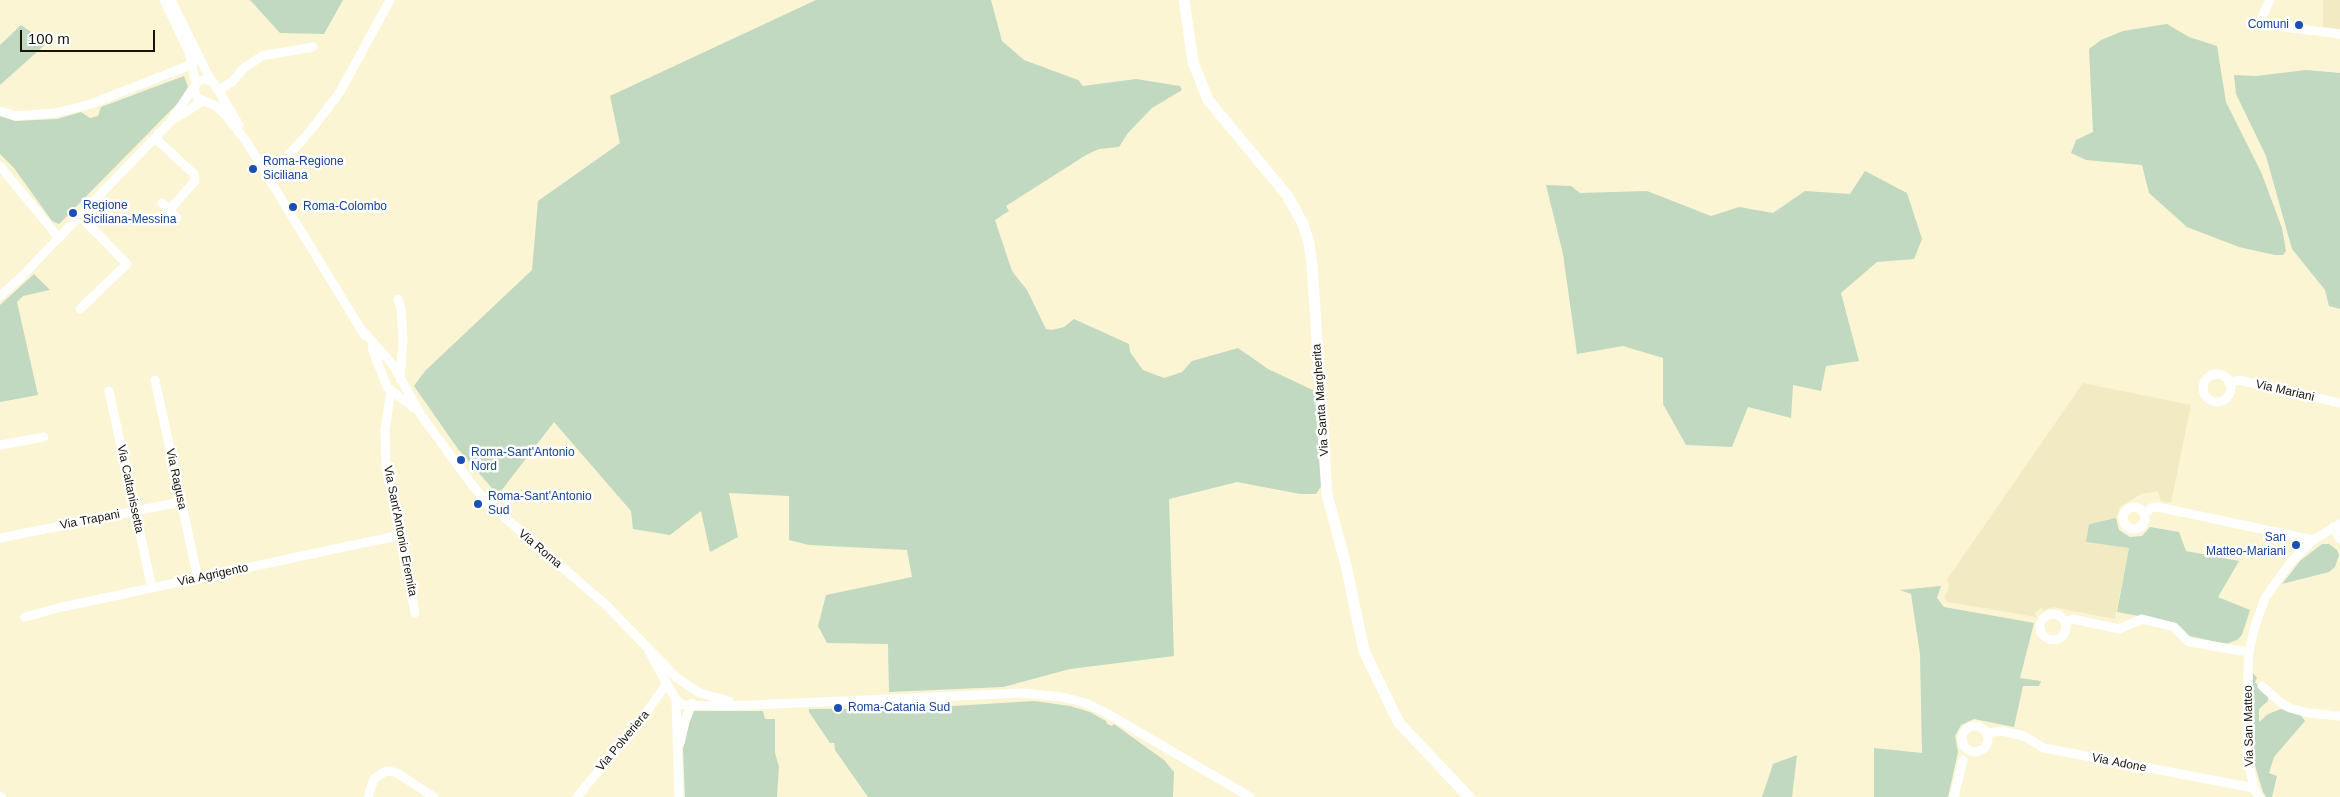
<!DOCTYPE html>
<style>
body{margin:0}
#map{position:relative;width:2340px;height:797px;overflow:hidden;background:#fbf5d4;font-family:Helvetica,sans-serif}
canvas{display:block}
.scale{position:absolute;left:20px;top:30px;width:135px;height:22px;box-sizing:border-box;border:2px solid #171409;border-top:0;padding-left:6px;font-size:15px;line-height:18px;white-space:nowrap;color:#171409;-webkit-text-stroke:4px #fff;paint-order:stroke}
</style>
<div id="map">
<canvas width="2340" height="797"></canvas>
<div class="scale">100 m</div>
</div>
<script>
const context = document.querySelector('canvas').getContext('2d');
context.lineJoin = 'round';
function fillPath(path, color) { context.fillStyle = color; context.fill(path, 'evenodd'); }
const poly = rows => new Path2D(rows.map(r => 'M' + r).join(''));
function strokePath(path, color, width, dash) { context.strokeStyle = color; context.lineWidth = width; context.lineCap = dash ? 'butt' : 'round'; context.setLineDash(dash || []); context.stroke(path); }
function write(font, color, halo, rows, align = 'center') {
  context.font = font + ' Helvetica,sans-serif'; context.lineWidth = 5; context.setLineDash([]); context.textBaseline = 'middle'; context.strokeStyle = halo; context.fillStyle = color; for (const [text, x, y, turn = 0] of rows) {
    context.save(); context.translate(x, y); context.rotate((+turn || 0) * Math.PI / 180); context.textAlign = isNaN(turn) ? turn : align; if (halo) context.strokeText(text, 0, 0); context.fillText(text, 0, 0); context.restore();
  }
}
fillPath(poly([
 [2323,0,2340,0,2340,29,2323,27],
 [2083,383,2191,405,2171,503,2161,501,2158,491,2141,494,2120,507,2116,518,2089,524,2086,542,2129,548,2115,619,2053,607,2043,610,2041,608,2035,613,2036,617,1947,602,1944,597,1948,591,1949,583,1946,581]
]), '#f1eac2');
fillPath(poly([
 [250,0,343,0,324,34,280,33],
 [816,0,991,0,1002,41,1024,60,1078,80,1083,86,1136,79,1180,86,1182,90,1152,108,1128,133,1119,147,1099,149,1086,155,1006,206,1009,211,995,220,1012,271,1027,290,1046,329,1052,330,1064,327,1074,319,1129,344,1130,352,1143,370,1164,378,1182,372,1192,361,1238,348,1268,369,1317,392,1322,485,1316,494,1300,494,1237,482,1169,499,1174,656,1070,669,1003,687,889,692,888,644,827,643,818,626,826,595,912,577,907,550,809,545,789,540,789,496,729,493,738,537,710,552,701,511,670,535,633,529,631,511,554,422,498,495,458,449,414,386,425,371,532,270,538,201,620,143,610,96],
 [2167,24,2189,37,2217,46,2226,102,2261,172,2282,228,2286,251,2283,255,2275,255,2239,247,2187,227,2149,193,2142,165,2086,160,2071,153,2076,140,2093,132,2089,49,2101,40,2123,31],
 [21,25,47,43,0,85,0,45],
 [2306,70,2340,73,2340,309,2329,306,2325,290,2292,249,2266,156,2236,94,2234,75,2256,76],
 [184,76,188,87,179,102,59,224,52,221,14,168,0,154,0,116,16,121,57,119,81,112,90,118,98,116,101,107],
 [1865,171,1907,193,1922,239,1914,259,1877,262,1841,293,1859,361,1826,366,1821,391,1793,385,1791,418,1748,407,1732,447,1686,445,1663,404,1663,358,1623,346,1577,354,1563,254,1546,185,1571,186,1580,193,1647,191,1711,216,1739,207,1773,213,1805,191,1850,194],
 [34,274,50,290,23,296,17,302,38,395,0,402,0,305],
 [2116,518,2119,530,2130,537,2142,536,2150,527,2179,532,2186,551,2239,561,2218,597,2250,610,2242,635,2237,640,2226,644,2185,635,2176,623,2117,612,2129,548,2086,542,2089,524],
 [2322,544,2329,544,2337,550,2339,555,2335,567,2329,572,2282,584,2301,560],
 [1941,586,1937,598,1944,607,2034,623,2020,678,2041,681,2039,686,2023,686,2014,727,1974,719,1961,725,1955,736,1958,752,1948,797,1874,797,1874,748,1922,753,1920,654,1911,594,1900,590],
 [2253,673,2257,678,2255,682,2268,697,2268,701,2259,709,2259,722,2268,714,2281,709,2300,714,2305,721,2274,757,2269,773,2277,776,2272,797,2266,797,2263,792,2253,759],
 [1034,701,1070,706,1090,712,1106,721,1107,724,1112,726,1114,724,1164,760,1174,772,1173,797,868,797,835,750,834,743,830,743,809,712,809,709,920,708],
 [693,711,763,711,765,719,775,719,775,753,779,767,777,797,685,797,683,750,686,731],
 [1797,755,1792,797,1762,797,1773,764]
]), '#c0d9c0');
strokePath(poly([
 [164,0,189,52,196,83],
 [171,0,211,81],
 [2270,0,2259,24,2340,34],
 [194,88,197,98,216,106,224,113,246,141,365,336],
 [216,88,220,89,232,82,244,68,262,56,313,47],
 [0,111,15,116,56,113,91,104,193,64],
 [176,118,203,101],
 [155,138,194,174,195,181,169,210],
 [0,166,59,238],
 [268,178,311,130,340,92,390,0],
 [162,203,177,218],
 [80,216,127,264,80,309],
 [0,296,20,278,171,121,198,81,206,79,214,83,239,125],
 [398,299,401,309,403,340,400,379],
 [363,331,393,365,421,415,473,486,487,502,606,605,677,678,700,693,729,701],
 [372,348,387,387,414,408],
 '2203 388a14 14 0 1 1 28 0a14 14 0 1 1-28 0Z',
 [155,380,198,579],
 [2229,383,2239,380,2340,403],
 [391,390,385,430,386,466,415,613],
 [109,391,152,588],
 [0,445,44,437],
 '2123 518a11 11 0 1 1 22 0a11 11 0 1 1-22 0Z',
 [2144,514,2151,508,2158,507,2313,540],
 [2333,527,2340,539],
 [0,538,181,502],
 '2040 627a13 13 0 1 1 26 0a13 13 0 1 1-26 0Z',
 [25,617,62,607,401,535],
 [2065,622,2073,619,2119,629,2142,619,2174,627,2189,642,2249,652],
 [649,651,676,700,683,705,730,706,1023,693,1062,697,1086,703,1108,714,1250,797],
 [2262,686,2281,703,2290,708,2308,713,2340,716],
 [676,700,679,797],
 '1962 739a13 13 0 1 1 26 0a13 13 0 1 1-26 0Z',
 [1987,733,2002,731,2024,736,2044,748,2254,788],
 [680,743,685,722,692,703],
 [0,796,1,797],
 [368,797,374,779,384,772,390,771,397,773,434,797],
 [577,797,648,710,667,683],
 [1954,797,1963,760],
 [2259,797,2254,788,2247,756,2248,673,2249,652,2255,626,2265,598,2290,563,2313,540,2340,524]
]), '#fff', 9);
strokePath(poly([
 [1184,0,1193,62,1208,100,1287,195,1303,224,1309,243,1312,264,1327,495,1346,565,1364,651,1399,723,1469,797]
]), '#fff', 11);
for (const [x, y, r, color] of [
 [2299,25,5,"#1a4fb4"],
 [253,169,5,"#1a4fb4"],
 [293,207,5,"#1a4fb4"],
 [73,213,5,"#1a4fb4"],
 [461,460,5,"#1a4fb4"],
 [478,504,5,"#1a4fb4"],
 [2296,545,5,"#1a4fb4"],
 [838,708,5,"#1a4fb4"]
]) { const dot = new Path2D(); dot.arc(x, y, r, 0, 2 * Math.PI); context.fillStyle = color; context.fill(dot); strokePath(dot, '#fff', 2); }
write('12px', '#164399', '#fff', [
 ["Comuni",2289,25,"right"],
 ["Roma-Regione",263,162],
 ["Siciliana",263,176],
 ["Regione",83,206],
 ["Siciliana-Messina",83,220],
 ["Roma-Colombo",303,207],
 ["Roma-Sant'Antonio",471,453],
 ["Nord",471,467],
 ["Roma-Sant'Antonio",488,497],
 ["Sud",488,511],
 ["San",2286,538,"right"],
 ["Matteo-Mariani",2286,552,"right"],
 ["Roma-Catania Sud",848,708]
], 'left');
write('12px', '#171409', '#fff', [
 ["Via Mariani",2285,391,13],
 ["Via Santa Margherita",1321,400,-94],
 ["Via Ragusa",176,479,78],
 ["Via Caltanissetta",130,489,78],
 ["Via Trapani",90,520,-11],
 ["Via Sant'Antonio Eremita",400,531,79],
 ["Via Roma",540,549,40],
 ["Via Agrigento",213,575,-12],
 ["Via San Matteo",2249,726,-91],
 ["Via Polveriera",623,741,-50],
 ["Via Adone",2119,763,11]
]);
</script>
